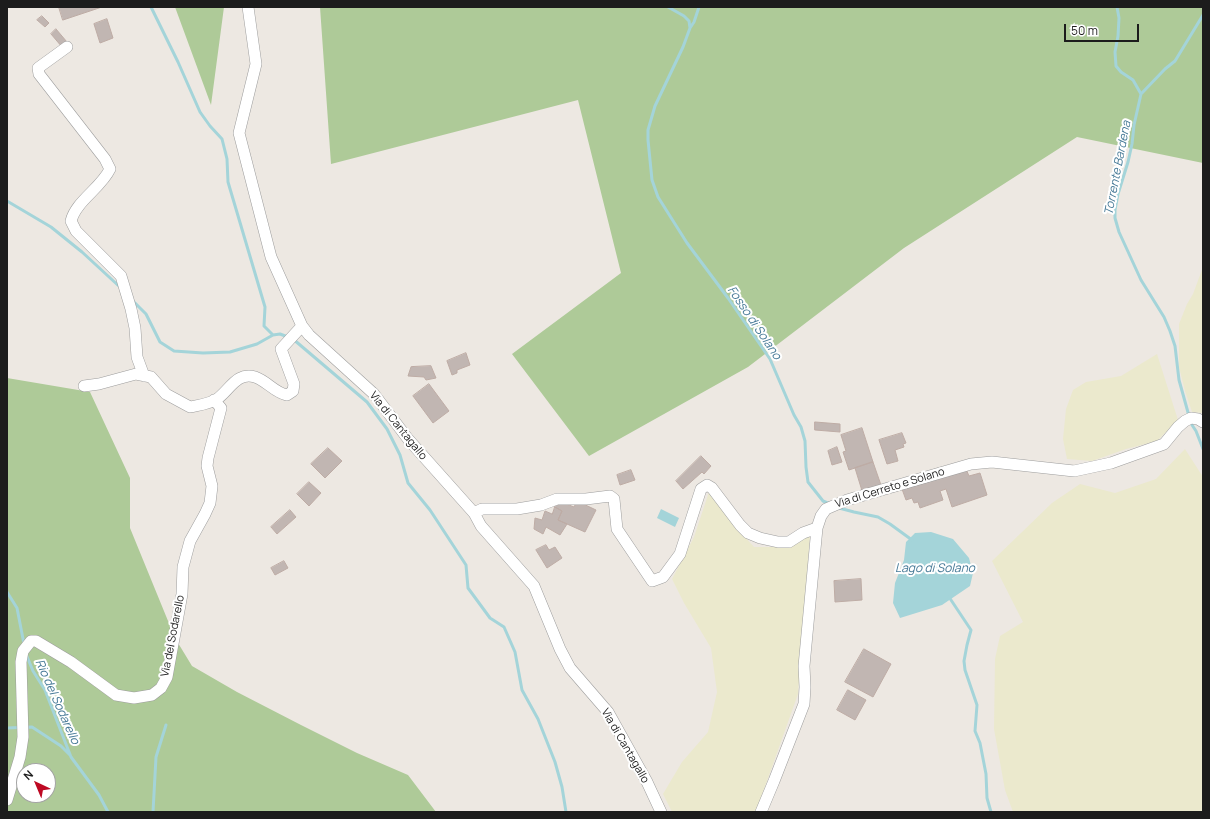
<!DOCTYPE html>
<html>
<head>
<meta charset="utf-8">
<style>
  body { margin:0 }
  #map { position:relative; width:1210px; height:819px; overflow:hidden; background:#ede8e2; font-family:Manrope,sans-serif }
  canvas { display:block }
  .frame { position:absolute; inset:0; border:8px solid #1c1c1c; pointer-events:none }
  .north { position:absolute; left:16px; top:763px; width:40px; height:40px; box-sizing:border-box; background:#fff; border:1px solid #a4a4a4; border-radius:50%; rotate:316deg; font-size:11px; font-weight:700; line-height:16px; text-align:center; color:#1c1c1c }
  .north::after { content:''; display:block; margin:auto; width:14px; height:18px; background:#be0923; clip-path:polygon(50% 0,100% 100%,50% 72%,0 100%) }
  .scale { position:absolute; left:1064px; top:24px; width:75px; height:18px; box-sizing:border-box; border:2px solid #1c1c1c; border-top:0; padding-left:5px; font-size:12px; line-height:14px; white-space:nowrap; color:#1c1c1c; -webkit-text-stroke:3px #fff; paint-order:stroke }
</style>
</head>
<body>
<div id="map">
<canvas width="1210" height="819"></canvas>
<div class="frame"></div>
<div class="north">N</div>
<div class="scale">50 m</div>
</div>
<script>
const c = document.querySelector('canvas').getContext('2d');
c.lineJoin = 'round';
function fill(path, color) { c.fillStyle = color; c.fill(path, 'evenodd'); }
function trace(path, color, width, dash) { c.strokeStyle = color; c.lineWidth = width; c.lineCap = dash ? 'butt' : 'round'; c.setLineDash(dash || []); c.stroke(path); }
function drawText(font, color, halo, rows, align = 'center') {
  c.font = font + ' Manrope,sans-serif'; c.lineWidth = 4; c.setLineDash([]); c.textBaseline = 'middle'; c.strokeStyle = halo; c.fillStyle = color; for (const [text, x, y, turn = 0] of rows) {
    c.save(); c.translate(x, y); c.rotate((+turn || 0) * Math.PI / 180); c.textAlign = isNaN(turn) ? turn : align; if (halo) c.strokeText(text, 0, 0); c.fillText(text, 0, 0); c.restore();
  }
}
fill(new Path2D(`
  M1203 267V413L1192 412 1185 391 1179 367V324L1187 304 1193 294Z
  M1157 354 1178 420 1157 441 1126 449 1092 461 1067 459 1063 439 1066 409 1073 390 1086 382 1121 376Z
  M1185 449 1203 477V812H1013L1005 790 994 729 995 659 1000 636 1023 622 992 561 1052 503 1080 484 1115 493 1156 479Z
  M709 492 727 517 754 547H786L810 536 798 694 756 812H672L663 794 682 762 708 732 717 692 711 648 684 603 672 579 694 537Z`), '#ebe9cd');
fill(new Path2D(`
  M175 7H224L211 105Z
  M320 7H1203V163L1077 137 904 248 748 367 589 456 512 354 621 273 578 100 331 164Z
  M7 378 90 392 130 478V528L175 638 192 666 237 692 301 725 357 753 408 775 436 812H7ZM24 771H48V795H24Z`), '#aeca98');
fill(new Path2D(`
  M661 509 679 518 675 527 657 518Z
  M931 532 953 539 969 558 973 573 970 586 942 605 900 618 893 603 895 583 904 560 906 542 915 533Z`), '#a4d4d9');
trace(new Path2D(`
  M151 7 178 62 200 112 210 126 222 139 227 159 228 182 265 307 264 326 273 335 280 334 288 337
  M668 7 684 16 689 21 690 28 683 47 655 106 648 130V140L652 180 658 197 687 243 728 298 770 359 794 415 801 427 805 441 806 467 808 482 823 501 830 504
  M1117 7 1119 18 1118 36 1115 52 1116 66 1121 72 1133 80 1141 94
  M690 28 694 22 699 7
  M7 201 51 227 82 252 121 288
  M133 301 146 314 160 342 174 351 203 353 230 352 257 344 273 335
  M293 339 367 402 387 429 400 455 408 483 430 510 466 565 468 588 490 618 504 627 515 652 522 690 538 719 555 762 562 787 566 812
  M1189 416 1179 380 1175 346 1170 331 1164 317 1141 280 1119 232 1115 218V210L1118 194 1128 162 1132 144 1134 125 1141 94 1165 69 1175 61 1203 15
  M1190 422 1196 431 1203 449
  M839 508 854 512 878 517 890 524 912 540
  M7 592 17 608 24 644
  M949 597 971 630 967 645 964 661 965 670 977 705 975 731 980 743 986 774 987 798 991 812
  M26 654 33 671 45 690 71 757 99 795 108 812
  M7 728 32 727 61 746 70 755
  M153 812 156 757 166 725`), '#a4d4d9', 3);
const building = new Path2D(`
  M59 7H102L63 20Z
  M42 16 49 23 45 27 37 20Z
  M107 19 113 38 100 43 94 24Z
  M56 29 67 42 62 47 51 34Z
  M466 353 470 365 457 370V373L452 375 447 361Z
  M431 366 436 378 426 380 424 377 408 376 411 367Z
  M429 384 449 411 433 423 413 396Z
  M815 422 840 424V432L815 430Z
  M862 428 873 462 849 470 843 452 846 451 841 435Z
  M902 433 906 443 903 444 904 447 895 450 898 461 887 464 879 440Z
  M837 447 842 462 832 465 828 451Z
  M328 448 342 461 325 478 311 464Z
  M701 456 711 466 704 474 702 472 683 489 676 481Z
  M873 462 882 488 863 494 855 468Z
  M966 469 969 476 980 473 987 495 952 507 946 489 940 491 943 500 920 508 918 502 914 503 912 498 906 500 902 489Z
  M631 470 635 480 620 485 617 475Z
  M309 482 321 493 309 506 297 494Z
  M559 501 574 507 577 501 596 510 585 532 558 520 562 511 555 507Z
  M555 507 562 511 558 520 567 524 560 535 546 527 543 534 534 529 535 518 542 520 545 511 552 514Z
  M290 510 296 517 277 534 271 527Z
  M546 545 549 550 555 547 562 558 547 568 536 550Z
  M284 561 288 568 275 575 271 568Z
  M861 579 862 600 835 602 834 581Z
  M864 649 891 664 873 697 845 682Z
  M848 690 866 700 855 720 837 710Z`);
fill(building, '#c1b6b2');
trace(building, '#beaca5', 1);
const minor = new Path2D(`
  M248 7 256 64 239 133 271 257 302 326 309 335 374 394 408 439 474 513 481 526 534 586 560 649 570 668 608 712 647 782 661 812
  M67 47 38 68 39 74 105 159 110 169C101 188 76 201 71 221L76 231 121 276 131 309 135 328 137 357 144 376
  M84 386 99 384 136 374 151 377 166 394 190 407C199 405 209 404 217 399 229 391 237 371 255 377 267 381 275 393 287 395L293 391 294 384 281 349 302 326
  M474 513 482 509H517L541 505 557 499H586L610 496 614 499 617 529 652 581 663 577 680 554 701 489 707 485 712 488 740 525 748 533 760 538 778 542H789L803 533 817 528
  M7 800 20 757 23 737 21 662 23 651 31 641H36L71 662 116 695 134 698 152 695 161 688 167 677 182 594 183 567 190 541 205 514 210 503 212 486 207 466 208 458 221 408 214 400
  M761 812 774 781 804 704 805 687 804 666 817 528 821 516 826 509 847 500 971 464 992 462 1074 471 1111 463 1164 444 1178 427 1185 421 1191 418 1198 419 1203 422`);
trace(minor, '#9d9d9d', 12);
trace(minor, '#fff', 11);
drawText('11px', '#1c1c1c', '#fff', [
  ["Via di Cantagallo",398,426,51],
  ["Via di Cerreto e Solano",890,488,-17],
  ["Via del Sodarello",173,636,-79],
  ["Via di Cantagallo",625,746,60]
]);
drawText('italic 12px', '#477a97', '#fff', [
  ["Torrente Bardena",1118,168,-79],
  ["Fosso di Solano",754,323,56],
  ["Lago di Solano",935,569],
  ["Rio del Sodarello",57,702,66]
]);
</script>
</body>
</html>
